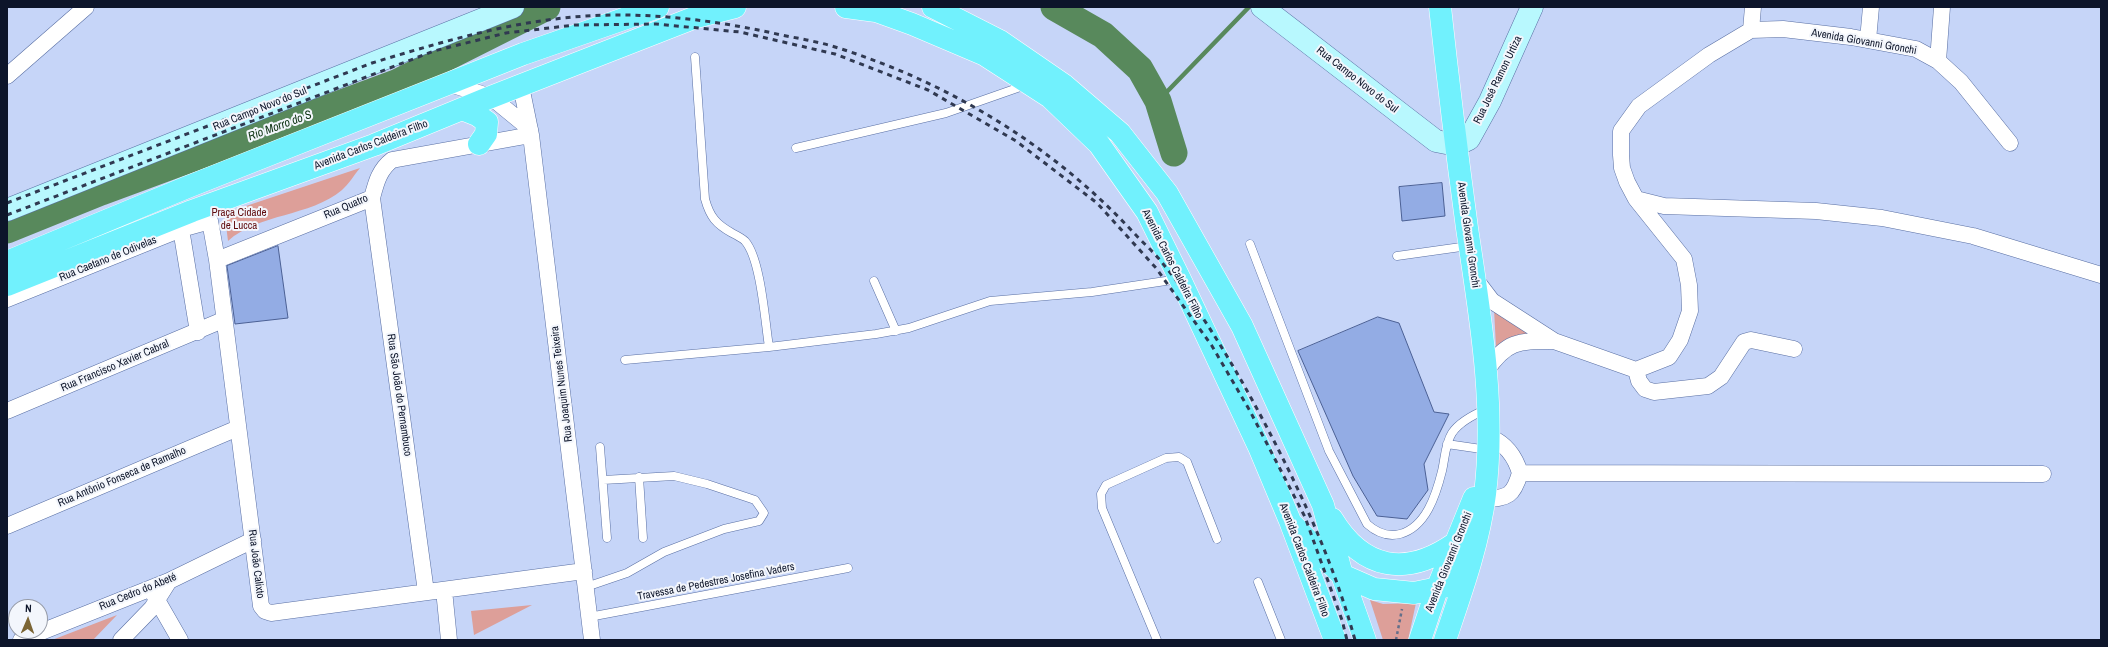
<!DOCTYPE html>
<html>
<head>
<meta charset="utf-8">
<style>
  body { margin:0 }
  #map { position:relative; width:2108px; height:647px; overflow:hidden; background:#c6d5f8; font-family:"Archivo Narrow",sans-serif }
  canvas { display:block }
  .frame { position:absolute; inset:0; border:8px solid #0d152a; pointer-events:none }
  .north { position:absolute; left:8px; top:599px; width:40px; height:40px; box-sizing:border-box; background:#f3f6fc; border:1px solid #979ca8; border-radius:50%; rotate:2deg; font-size:11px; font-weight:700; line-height:16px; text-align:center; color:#0d152a }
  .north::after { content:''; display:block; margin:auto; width:14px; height:18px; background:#7b6535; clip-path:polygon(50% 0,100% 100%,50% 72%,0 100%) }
</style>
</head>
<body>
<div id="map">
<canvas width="2108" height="647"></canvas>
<div class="frame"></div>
<div class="north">N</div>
</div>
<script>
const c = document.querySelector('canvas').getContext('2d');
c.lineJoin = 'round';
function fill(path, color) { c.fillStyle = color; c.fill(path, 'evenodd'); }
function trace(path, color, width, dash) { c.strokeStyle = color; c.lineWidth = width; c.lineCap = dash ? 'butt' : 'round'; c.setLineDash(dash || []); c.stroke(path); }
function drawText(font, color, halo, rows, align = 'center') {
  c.font = font + ' "Archivo Narrow",sans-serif'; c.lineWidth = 4; c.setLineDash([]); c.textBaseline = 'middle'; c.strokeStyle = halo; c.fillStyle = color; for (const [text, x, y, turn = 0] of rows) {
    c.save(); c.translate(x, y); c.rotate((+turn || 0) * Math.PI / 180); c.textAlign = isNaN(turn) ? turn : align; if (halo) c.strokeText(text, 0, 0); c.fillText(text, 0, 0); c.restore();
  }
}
fill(new Path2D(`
  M360 168C354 175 349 184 342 190 310 217 259 213 228 241L225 217 228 212Z
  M1494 309 1543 338 1496 347Z
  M1370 600 1383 604 1416 603 1408 640H1383Z
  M532 605 474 635 471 611Z
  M117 615 93 640H52Z`), '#dd9f99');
trace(new Path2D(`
  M1158 101 1249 7`), '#58895c', 4.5);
trace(new Path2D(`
  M1054 7 1103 35 1140 69 1158 101 1174 153
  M7 230 101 192 396 83 547 7`), '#58895c', 27);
const building = new Path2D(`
  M1442 183 1445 216 1402 221 1399 187Z
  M278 246 288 318 235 324 227 266Z
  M1378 317 1399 323 1434 412 1449 414 1424 464 1428 490 1407 519 1377 516 1353 476 1298 351Z`);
fill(building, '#93ace4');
trace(building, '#4b6094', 1);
const lane = new Path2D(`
  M695 57 705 199C710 217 716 224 732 233 736 235 742 238 745 241 761 259 765 322 769 347
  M796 148 946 113 1026 85
  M1250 244 1329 451 1367 524C1376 532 1388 537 1400 534 1426 527 1436 495 1442 471 1445 458 1445 444 1452 433 1460 421 1475 414 1487 409
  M1397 256 1468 246
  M874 281 896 331
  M625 360 769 347 876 334 909 328 990 301 1092 292 1179 279
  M1447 444 1488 450
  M600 447 607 538
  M639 477 643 538
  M1258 582 1281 640
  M586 587 627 573 664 552 724 529 759 521 764 513 755 500 707 484 674 476 603 480
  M589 617 848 568
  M1157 640 1102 508 1101 494 1106 485 1166 458 1179 457 1187 462 1217 539`);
const street = new Path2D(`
  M1751 30 1753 7
  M1868 40 1871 7
  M1938 61 1942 7
  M7 76 86 7
  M450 84 491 97 530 129
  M521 86 531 135 592 640
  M2010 143 1961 82 1938 61 1916 49 1851 37 1783 29 1751 30 1709 55 1639 106 1621 131V155L1622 168 1627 182 1636 199 1664 206 1816 211 1882 218 1973 236 2101 275
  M372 198 426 592
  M181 229 198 332
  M217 260 372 198C376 183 379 170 392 160L531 135
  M1476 280 1492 301 1554 341 1636 370 1669 357 1680 340 1690 311 1689 285 1684 259 1636 199
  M7 299 181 229 210 221 217 260 261 606 265 611 271 613 584 571
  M1636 370 1639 381 1645 389 1654 392 1708 386 1721 377 1744 342 1751 340 1794 349
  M1486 371C1507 340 1519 341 1554 341
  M7 411 223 320
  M1520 473 2043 474
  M1484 500C1508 497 1513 497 1520 473 1515 456 1506 444 1490 437
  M7 526 238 428
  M444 590 449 640
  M153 593 180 640
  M21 640 169 581 253 540
  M121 640 152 608 169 581`);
const secondary = new Path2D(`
  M1262 7 1436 141 1456 145 1469 139 1490 101 1532 7
  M7 210 513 7`);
const primary = new Path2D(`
  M846 7 876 11 912 24 985 55 1050 97 1099 144 1147 212 1180 279 1259 447 1290 521 1335 640
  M933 7 1000 41 1064 85 1120 133 1167 193 1242 326 1323 505 1342 575 1365 640
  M1440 7C1448 81 1457 154 1467 228 1480 316 1496 405 1485 494 1479 543 1461 593 1445 640
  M462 109 477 115 487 122 486 134 479 144
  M7 262 185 188 523 54 658 7
  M7 285 192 211 374 145 491 97 696 17 735 7
  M1332 519C1363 570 1406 577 1454 544
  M1294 526 1342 575 1374 589 1414 593 1448 586 1455 584 1466 574
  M1420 640 1437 589 1474 498`);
trace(lane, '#596fa3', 9);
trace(street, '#596fa3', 17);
trace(secondary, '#596fa3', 23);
trace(primary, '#fff', 23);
trace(new Path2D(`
  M1396 640 1402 609`), '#636f8a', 2.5, [3, 3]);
trace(lane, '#fff', 8);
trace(street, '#fff', 16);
trace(secondary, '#b8f8fe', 22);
trace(primary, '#71f1fd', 22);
trace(new Path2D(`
  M7 203 372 63C438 43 505 23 574 17 638 11 706 19 768 32 789 37 811 40 832 46 946 81 1051 144 1133 232 1143 243 1155 253 1164 265 1207 318 1243 381 1274 441 1307 505 1336 571 1355 640
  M7 215 434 51 506 33 575 25 656 24 740 32 835 54 928 90 1016 141 1097 203 1156 268 1212 346 1250 411 1305 517 1342 620 1347 640`), '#303951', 3, [5, 5]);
drawText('11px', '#0d152a', '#f3f6fc', [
  ["Avenida Giovanni Gronchi",1864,42,10],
  ["Rua Campo Novo do Sul",1357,80,38],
  ["Rua José Ramon Urtiza",1498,80,-64],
  ["Rua Campo Novo do Sul",260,109,-22],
  ["Avenida Carlos Caldeira Filho",371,145,-21],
  ["Rua Quatro",346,207,-23],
  ["Avenida Giovanni Gronchi",1468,235,82],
  ["Rua Caetano de Odivelas",108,259,-22],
  ["Avenida Carlos Caldeira Filho",1172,264,63],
  ["Rua Francisco Xavier Cabral",115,366,-23],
  ["Rua Joaquim Nunes Teixeira",562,384,-97],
  ["Rua São João do Pernambuco",399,395,82],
  ["Rua Antônio Fonseca de Ramalho",122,477,-23],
  ["Avenida Carlos Caldeira Filho",1304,560,69],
  ["Avenida Giovanni Gronchi",1449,562,-68],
  ["Rua João Calixto",256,564,83],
  ["Travessa de Pedestres Josefina Vaders",716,582,-11],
  ["Rua Cedro do Abeté",138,592,-22]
]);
drawText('11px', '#600c0e', '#f3f6fc', [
  ["Praça Cidade",239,213],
  ["de Lucca",239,226]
]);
drawText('italic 12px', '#0f3414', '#f3f6fc', [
  ["Rio Morro do S",280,126,-20]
]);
</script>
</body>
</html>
